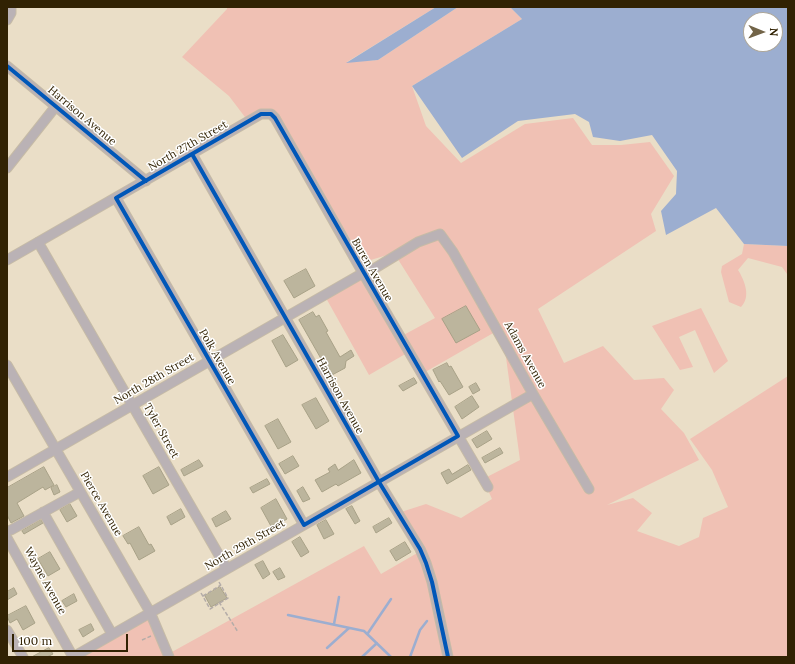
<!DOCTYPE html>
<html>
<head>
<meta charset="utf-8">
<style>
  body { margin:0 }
  #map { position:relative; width:795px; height:664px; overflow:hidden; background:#eadec7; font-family:Lora,serif }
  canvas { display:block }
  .frame { position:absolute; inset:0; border:8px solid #312203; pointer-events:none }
  .north { position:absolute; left:743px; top:12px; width:40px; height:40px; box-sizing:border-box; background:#fff; border:1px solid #ada79a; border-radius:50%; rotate:91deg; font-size:11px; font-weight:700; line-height:16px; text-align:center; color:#312203 }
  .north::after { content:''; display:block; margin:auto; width:14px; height:18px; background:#726448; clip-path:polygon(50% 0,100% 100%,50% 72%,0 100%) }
  .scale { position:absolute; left:12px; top:634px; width:116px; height:18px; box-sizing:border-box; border:2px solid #312203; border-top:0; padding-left:5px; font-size:12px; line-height:14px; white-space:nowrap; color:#312203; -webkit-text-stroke:3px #fff; paint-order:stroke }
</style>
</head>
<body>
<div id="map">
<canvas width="795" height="664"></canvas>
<div class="frame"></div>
<div class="north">N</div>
<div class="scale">100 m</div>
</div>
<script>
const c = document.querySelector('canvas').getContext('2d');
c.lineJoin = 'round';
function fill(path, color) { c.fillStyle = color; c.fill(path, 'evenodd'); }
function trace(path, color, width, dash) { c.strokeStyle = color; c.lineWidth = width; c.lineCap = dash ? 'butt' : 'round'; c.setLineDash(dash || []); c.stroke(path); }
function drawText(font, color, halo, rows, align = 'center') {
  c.font = font + ' Lora,serif'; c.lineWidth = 3; c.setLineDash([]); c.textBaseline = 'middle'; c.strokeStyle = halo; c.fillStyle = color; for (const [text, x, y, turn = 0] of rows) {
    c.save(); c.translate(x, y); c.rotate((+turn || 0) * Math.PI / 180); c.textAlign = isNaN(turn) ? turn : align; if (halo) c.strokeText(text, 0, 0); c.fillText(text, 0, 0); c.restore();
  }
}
fill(new Path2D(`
  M227 7H436L347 62 378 60 458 7H510L522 19 412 86 426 126 461 163 525 124 573 118 592 145H621L650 142 674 176 651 214 656 231 538 309 564 363 603 346 634 380 664 378 674 390 661 409 684 433 699 460 607 505 633 498 652 513 637 531 679 546 699 537 703 518 728 507 712 470 690 439 788 376V657H73L153 612 170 653 364 546 381 574 419 552 398 513 426 504 461 518 492 499 483 479 520 460 502 328 420 375 407 353 369 375 326 298 363 277 398 338 435 318 394 253 364 262 274 113 251 125 229 96 182 57 227 9Z
  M744 244 788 246V273L787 274 782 267 748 258 738 270C745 281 751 297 741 307L729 302 721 272 722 266 742 254Z
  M701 308 728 361 714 373 695 330 679 337 693 367 680 370 652 326Z`), '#f0c1b4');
fill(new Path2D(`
  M436 7H458L378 60 346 63Z
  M510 7H788V246L744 244 716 208 666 235 661 211 676 194 677 171 652 135 620 141 593 137 589 122 575 114 518 121 462 158 412 86 522 19ZM751 20H775V44H751Z`), '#9caed0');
trace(new Path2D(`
  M288 615 364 631 391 657
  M334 624 339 597
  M368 633 391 599
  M327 648 349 628
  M362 657 377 643
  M410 657 420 630 427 621`), '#9caed0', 2.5);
const building = new Path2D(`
  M306 269 315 286 294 298 284 281Z
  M466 306 480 330 456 343 442 319Z
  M313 312 316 317 319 315 328 331 326 332 340 357 351 350 354 356 346 361 345 368 332 375 325 364H324L299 320Z
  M283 335 298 360 286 367 272 341Z
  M447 363 449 367 451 366 463 387 449 395 440 381 439 382 433 370Z
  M414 378 417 383 403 391 399 386Z
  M476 383 480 390 473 394 469 387Z
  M472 396 479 407 462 419 455 407Z
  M316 398 329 421 316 429 302 405Z
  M278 419 291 442 278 449 265 426Z
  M487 431 492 439 477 448 472 440Z
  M500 448 503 453 485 463 482 458Z
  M293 456 299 466 285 474 279 464Z
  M199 460 203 466 184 476 181 470Z
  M354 460 361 473 338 486 336 484 322 492 315 480 330 472 328 469 335 464 338 470Z
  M468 465 471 470 447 484 441 473 449 469 452 474Z
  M44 467 54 485 45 490 43 487 17 503 24 516 11 523 7 515V488Z
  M159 467 169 485 153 494 143 476Z
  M267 479 270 484 253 493 250 488Z
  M57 485 60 492 54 495 51 488Z
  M303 487 310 499 303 502 297 491Z
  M276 499 287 519 272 528 261 508Z
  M70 504 77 516 67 522 60 510Z
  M352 506 360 521 355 524 346 509Z
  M181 509 185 517 171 525 167 517Z
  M226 511 231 519 216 527 212 519Z
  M389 518 392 523 376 533 373 527Z
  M41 520 43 523 24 534 22 531Z
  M326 520 334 534 324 539 317 525Z
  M139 527 149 545 151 544 155 551 139 560 130 543 128 544 123 536Z
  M300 537 309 552 301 557 292 542Z
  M405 542 411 552 396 561 390 551Z
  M50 552 60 569 48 576 38 559Z
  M263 561 270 574 263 579 255 565Z
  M280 568 285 577 278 580 273 572Z
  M220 587 227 598 211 607 205 596Z
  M14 588 17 594 7 600V592Z
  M74 594 77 601 66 607 62 601Z
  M26 606 35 623 23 630 17 619 10 623 7 616Z
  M91 624 94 630 83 637 79 630Z
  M49 648 53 654 47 657H32Z`);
fill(building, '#bcb59d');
trace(building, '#a8a187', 1);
const minor = new Path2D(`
  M7 20 11 13V7
  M7 66 146 181
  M192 154 379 482 420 549 426 563 432 582 448 657
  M7 168 56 106
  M116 198 304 525
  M38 242 227 569
  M7 260 261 114H271L275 118 363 273 488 487
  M7 365 150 612 169 657
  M7 477 363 273 372 270 418 242 440 234 453 252 533 394 589 489
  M43 512 112 634
  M7 531 11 530 80 492
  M7 538 73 657
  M7 630 23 657
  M73 657 533 394`);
trace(minor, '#c6bba6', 11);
trace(new Path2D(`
  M201 593 210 609 228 598 219 582
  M203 596 221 585
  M219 602 238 632
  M142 640 151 636`), '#b4aca8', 1.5, [4, 2]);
trace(minor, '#bab2b5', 9);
trace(new Path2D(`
  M7 66 146 181
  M261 114H271L275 118 458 436 304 525 116 198Z
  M192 154 379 482 420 549 426 563 432 582 448 657`), '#0057b8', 4);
drawText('11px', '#312203', '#fff', [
  ["Harrison Avenue",82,116,40],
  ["North 27th Street",188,146,-30],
  ["Buren Avenue",372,270,60],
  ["Adams Avenue",525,355,61],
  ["Polk Avenue",217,357,60],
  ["North 28th Street",154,379,-30],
  ["Harrison Avenue",340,396,61],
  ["Tyler Street",161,431,61],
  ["Pierce Avenue",101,504,60],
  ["North 29th Street",245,545,-30],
  ["Wayne Avenue",45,581,61]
]);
</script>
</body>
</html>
